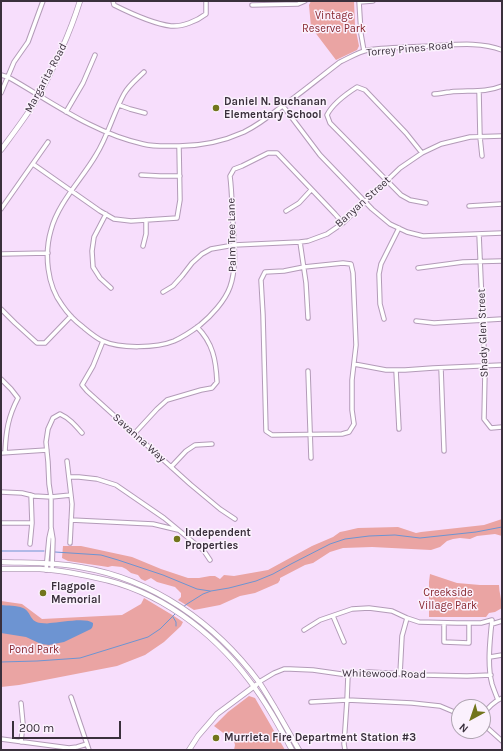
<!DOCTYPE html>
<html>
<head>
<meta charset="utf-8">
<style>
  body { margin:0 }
  #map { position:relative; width:503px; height:751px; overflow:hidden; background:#f7defc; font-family:Karla,sans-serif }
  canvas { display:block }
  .frame { position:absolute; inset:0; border:2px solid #3a303c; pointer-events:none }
  .north { position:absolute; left:451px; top:699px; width:40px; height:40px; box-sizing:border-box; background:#fbf1fd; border:1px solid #aea4b0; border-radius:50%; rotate:220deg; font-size:11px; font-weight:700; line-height:16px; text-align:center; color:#3a303c }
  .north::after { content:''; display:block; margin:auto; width:14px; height:18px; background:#72751c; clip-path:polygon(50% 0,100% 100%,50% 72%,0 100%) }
  .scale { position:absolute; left:12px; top:721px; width:109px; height:18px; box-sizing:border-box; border:2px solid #3a303c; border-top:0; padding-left:5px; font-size:12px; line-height:14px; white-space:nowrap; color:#3a303c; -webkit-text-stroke:3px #fbf1fd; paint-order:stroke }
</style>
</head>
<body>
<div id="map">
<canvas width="503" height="751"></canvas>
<div class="frame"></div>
<div class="north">N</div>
<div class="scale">200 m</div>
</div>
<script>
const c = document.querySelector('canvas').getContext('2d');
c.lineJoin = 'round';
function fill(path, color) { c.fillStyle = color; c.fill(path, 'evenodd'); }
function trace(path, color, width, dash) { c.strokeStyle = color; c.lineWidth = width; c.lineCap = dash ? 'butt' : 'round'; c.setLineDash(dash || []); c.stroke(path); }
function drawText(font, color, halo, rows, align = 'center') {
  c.font = font + ' Karla,sans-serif'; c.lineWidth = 3; c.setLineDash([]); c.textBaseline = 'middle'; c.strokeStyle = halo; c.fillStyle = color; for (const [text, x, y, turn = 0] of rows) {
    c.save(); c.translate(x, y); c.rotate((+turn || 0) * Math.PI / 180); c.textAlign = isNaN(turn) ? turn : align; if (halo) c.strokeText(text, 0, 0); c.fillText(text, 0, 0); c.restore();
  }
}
fill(new Path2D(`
  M311 1H354L355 26 359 46 357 50 336 60 311 27 309 5Z
  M502 519V536L495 534 477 536 470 539 460 538 453 539 447 541 440 547 431 550 372 547 343 548 330 552 313 563 305 565 280 578V580L278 583 255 593 240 596 220 605 194 610 178 600 181 597V593L175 587 157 582 151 578 145 581 141 579 138 575 131 573 126 569 122 567 112 566 108 567 68 561 62 558 63 546H81L132 557 161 569 188 578H199L210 576H215L220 579 224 575 234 576 268 570 312 546 333 537 340 532 345 531 358 528 398 527 416 533 421 532 484 525Z
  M430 574 457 583 480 585H499C499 593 502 600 502 608L495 612 489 613 486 617H429V582Z
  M144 598 174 616 183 622 181 626 164 642 145 655 117 666 19 685 1 687V601L22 604 42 619 122 615 141 604Z
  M249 696 255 698 285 750H234L235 745 234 741 214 726 228 712Z`), '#eaa4a3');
fill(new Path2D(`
  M1 605C8 606 16 605 23 608 32 612 29 622 41 623 44 623 47 624 50 623 60 623 85 617 93 623 93 625 93 627 91 629L64 642 49 645 41 644 26 637 1 633Z`), '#6d94d2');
trace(new Path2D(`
  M1 551H44
  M55 552 101 555 118 560 163 575 197 589 210 591
  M183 607 187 604 203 594 211 591 229 588 256 581 273 574 291 564 330 544 345 539 369 536 395 535 420 538 476 532 502 527
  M173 617 176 622V626
  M1 662 37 661 80 658 148 637 160 629 176 613`), '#6d94d2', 1);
const minor = new Path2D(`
  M113 1 114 5C128 12 155 24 171 26 182 27 197 21 206 14V1
  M359 1 361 34 364 51
  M359 2 373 1
  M252 5 298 4 305 1
  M144 72C137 79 129 85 124 94 113 114 108 136 96 155 82 179 58 203 51 230 44 254 47 285 62 305 68 314 75 321 83 327 89 332 96 338 103 341 120 349 157 348 174 341 183 337 192 331 200 325 211 316 225 301 230 287 237 267 234 245 233 224 232 208 232 192 230 176L234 169 242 166 268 153H277L335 214 343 223
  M1 75 8 77C52 102 93 133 143 144 155 147 168 146 179 146 201 146 224 141 244 132 256 126 267 118 277 110 299 95 319 78 340 62 349 58 358 52 368 50 388 47 409 47 429 46 453 45 479 41 502 50
  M479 91 480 137 482 156
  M1 93 14 62 28 42 43 1
  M434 94C440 94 445 92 450 92 468 90 485 93 502 86
  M119 105 130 109 145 113
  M283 106 320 155 372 209 390 224 407 232 423 236 502 233
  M66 112 83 83 95 55
  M422 153 406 133 365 90 357 87C346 94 333 103 327 115L330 123 401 195 410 200 426 203
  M33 164 100 211 114 219 131 221 177 218 180 200 179 146
  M141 175 160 176H180
  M469 206 502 204
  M1 209 48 142
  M286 211 299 203 311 190
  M106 214 94 237 92 251 93 267 100 278 111 288
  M479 234 485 372 484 419 491 428 502 427
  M300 242 306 283 308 318
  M143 246 146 234V220
  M1 254 48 253
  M343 263 351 264 353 273 356 345 352 380V410L354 424 349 432 342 434 272 435 266 431 263 315 261 280 265 272 284 271 304 267Z
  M418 268 463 262 502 261
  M163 292 173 286 182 276 192 263 202 254 211 249 234 245 300 242 308 241 327 234 343 223 400 168 422 153 441 144 470 137 502 136
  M1 309 15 323 37 343H45L71 316
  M384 319 380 304 379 274 381 264 399 228
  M416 321 434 323 502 319
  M103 341 93 366 82 385 87 391 190 484 220 509 235 519
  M354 364 386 370H405L433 368 502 365
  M441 368 444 451
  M396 370 399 429
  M308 371 311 458
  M1 379 11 389 18 398C8 417 6 431 5 452
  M134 434 157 409 167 400 201 390 212 388 217 382C216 360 213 343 197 327
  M1 453 47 450
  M67 461 72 504 70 543
  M171 467 186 451 195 445 212 444
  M69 477H79L97 479 116 485 164 518 204 551 210 560
  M1 492 22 493 34 496 51 497 71 495
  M71 520 153 524 178 530
  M1 523H32
  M30 544 32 523 31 495
  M46 570 49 538 51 529
  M52 570 53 539 51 527V497L49 484 48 462 46 442 48 429 53 418 60 414C69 418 75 425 82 433
  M333 616 344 642
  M444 623V642L469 643V623
  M492 624 502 621
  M304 630 320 620 352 609 369 608 392 611 407 618
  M490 657 502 655
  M400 674 402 636 407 618 419 622 457 623H481L492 620C490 639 487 666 492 684 494 690 496 695 498 700
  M259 682 274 673 284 669H290L313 670 348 675 369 672 423 675 467 676 491 675
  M71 697 89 750
  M311 702 347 700 412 703 440 706 459 714
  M21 703 23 724 21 742
  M483 715C487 708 495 701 502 698
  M483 724 502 741
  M1 739 69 748 77 747 87 744
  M345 750 344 744 347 700 348 675`);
const major = new Path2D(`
  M1 150C12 135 25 118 35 102 53 70 69 36 80 1
  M1 562C27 563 54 562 80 567 153 579 215 623 259 682 265 691 270 700 275 708 283 722 291 736 299 750
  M1 569C14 569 27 569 40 569 59 570 79 574 97 578 158 590 212 631 249 680 266 702 279 726 292 750
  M189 750 198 736 217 714 256 685`);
trace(minor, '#b39bb8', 5.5);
trace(major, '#b39bb8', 6);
trace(minor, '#fff', 3.5);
trace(major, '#fff', 4.5);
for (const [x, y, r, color] of [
  [216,108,4,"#72751c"],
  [177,539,4,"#72751c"],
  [43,593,4,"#72751c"],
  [216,738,4,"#72751c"]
]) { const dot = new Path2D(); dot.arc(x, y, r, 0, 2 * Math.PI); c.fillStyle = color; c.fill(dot); trace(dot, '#fbf1fd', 1.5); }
drawText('11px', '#87252d', '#fbf1fd', [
  ["Vintage",334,16],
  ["Reserve Park",334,29],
  ["Creekside",448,593],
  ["Village Park",448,606],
  ["Pond Park",34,650]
]);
drawText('11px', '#3a303c', '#fbf1fd', [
  ["Torrey Pines Road",410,49,-5],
  ["Margarita Road",46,78,-62],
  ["Banyan Street",363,202,-42],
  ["Palm Tree Lane",232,235,-91],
  ["Shady Glen Street",483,333,-92],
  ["Savanna Way",139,438,42],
  ["Whitewood Road",384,674,1]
]);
drawText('bold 11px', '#3a303c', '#fbf1fd', [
  ["Daniel N. Buchanan",224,102],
  ["Elementary School",224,115],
  ["Independent",185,533],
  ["Properties",185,546],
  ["Flagpole",51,587],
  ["Memorial",51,600],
  ["Murrieta Fire Department Station #3",224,738]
], 'left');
</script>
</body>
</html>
